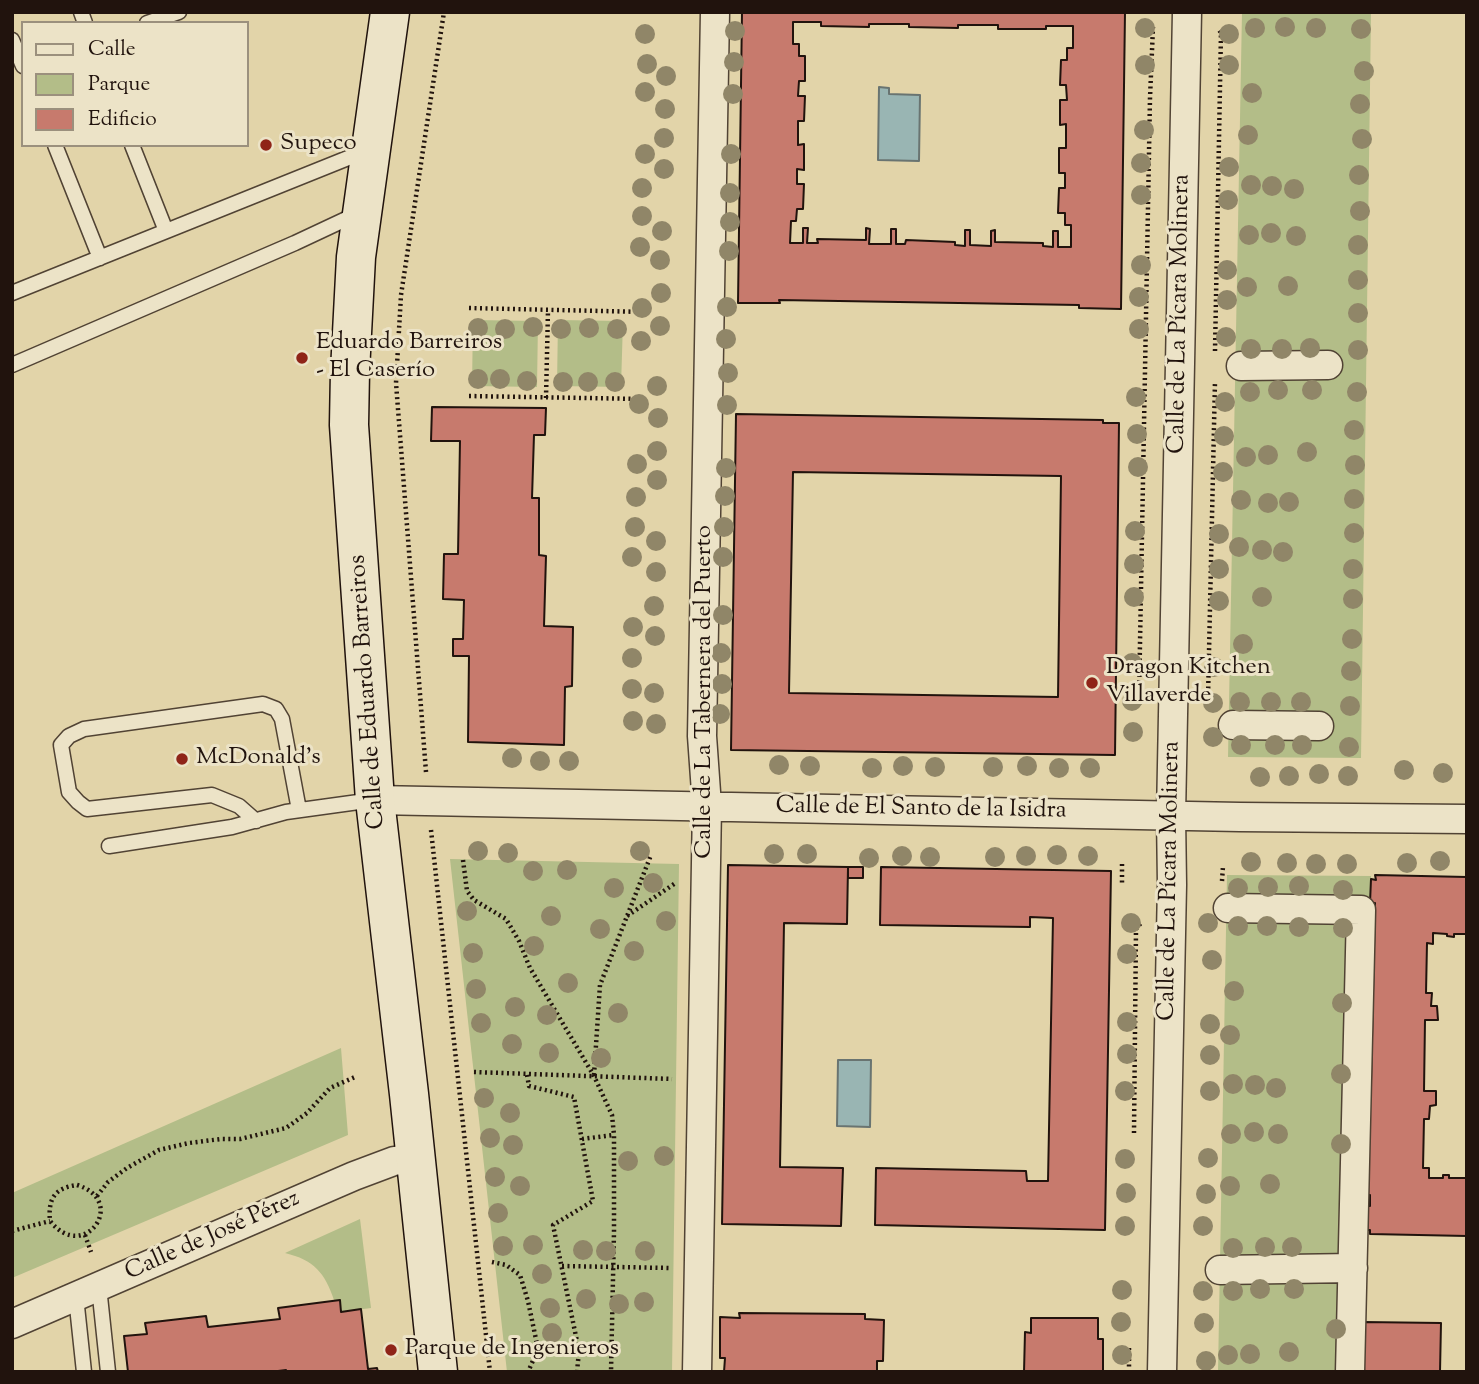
<!DOCTYPE html>
<html>
<head>
<meta charset="utf-8">
<style>
  body { margin:0 }
  #map { position:relative; width:1479px; height:1384px; overflow:hidden; background:#e2d4a9; font-family:"Sorts Mill Goudy",serif }
  canvas { display:block }
  .frame { position:absolute; inset:0; border:14px solid #21130d; pointer-events:none }
  .legend { position:absolute; left:21px; top:21px; width:228px; height:126px; box-sizing:border-box; background:#ece3c7; border:2px solid #9b907d; margin:0; padding:9px 12px; list-style:none; font-size:21px; color:#21130d }
  .legend li { display:flex; align-items:center; gap:14px; height:35px }
  .legend b { width:35px; border:2px solid #9b907d }
</style>
</head>
<body>
<div id="map">
<canvas width="1479" height="1384"></canvas>
<div class="frame"></div>
<ul class="legend">
<li><b style="height:9px;background:#ece3c7"></b>Calle</li>
<li><b style="height:19px;background:#b3bd88"></b>Parque</li>
<li><b style="height:19px;background:#c77a6d"></b>Edificio</li>
</ul>
</div>
<script>
const c = document.querySelector('canvas').getContext('2d');
c.lineJoin = 'round';
function fill(path, color) { c.fillStyle = color; c.fill(path, 'evenodd'); }
function trace(path, color, width, dash) { c.strokeStyle = color; c.lineWidth = width; c.lineCap = dash ? 'butt' : 'round'; c.setLineDash(dash || []); c.stroke(path); }
function drawText(font, color, halo, rows, align = 'center') {
  c.font = font + ' "Sorts Mill Goudy",serif'; c.lineWidth = 6; c.setLineDash([]); c.textBaseline = 'middle'; c.strokeStyle = halo; c.fillStyle = color; for (const [text, x, y, turn = 0] of rows) {
    c.save(); c.translate(x, y); c.rotate((+turn || 0) * Math.PI / 180); c.textAlign = isNaN(turn) ? turn : align; if (halo) c.strokeText(text, 0, 0); c.fillText(text, 0, 0); c.restore();
  }
}
fill(new Path2D(`
  M1242 12H1371L1361 758 1228 757Z
  M473 320 538 321 537 387 472 386Z
  M558 320 623 321 621 387 557 386Z
  M450 859 679 864 672 1372H507Z
  M1227 875 1371 876 1362 1372H1218Z
  M341 1048 348 1135 12 1278V1193Z
  M360 1219 371 1308 341 1312 340 1301 334 1300C325 1273 314 1260 285 1253Z`), '#b3bd88');
const water = new Path2D(`
  M879 87 889 88V94L920 95 919 161 878 160Z
  M838 1060H871L870 1127 837 1126Z`);
fill(water, '#99b5b3');
trace(water, '#697471', 2);
const building = new Path2D(`
  M742 12H1125L1121 309 1079 308V305L779 300 780 303H738ZM793 22H821V26L869 27V24H909V27L958 28V25H998V29H1046V26H1073V48H1067V60H1061L1060 85H1066L1067 100H1060V125L1066 124V148H1059V173H1065V188H1059L1058 213H1065V225H1071V247H1058V231H1053V247L1043 246V243L995 242V230L991 231V246L970 245V230H965V246L955 245V242L906 240 905 244H896V229H891V244H869L870 229 866 228V240L817 239 818 243H807L808 228H803V243H790L791 221H796L797 209H803L804 184H797V169L804 170V144L798 145V121H804L805 96H798L799 81H805V56H799V44H793Z
  M432 407 546 408 545 435H534L532 498H539V555L546 556 544 626 573 627 572 686 565 687 564 745 468 742 469 656H453V639H463L464 600 443 599 444 554H458L460 441H431Z
  M736 414 1103 420V423H1119L1115 755 731 750ZM793 472 1061 476 1058 697 789 693Z
  M728 865 848 867 847 924 784 923 780 1167 843 1168 841 1226 722 1224Z
  M848 867H863V878H848Z
  M881 867 1111 871 1105 1230 875 1225 876 1168 1026 1171 1027 1181H1048L1053 918 1030 917V927L880 925Z
  M1375 875 1467 877V934H1454V937L1447 936V934L1433 933V944L1427 943 1426 993H1432L1431 1006H1437L1438 1020H1425L1424 1091H1436V1105L1430 1106 1429 1119H1424L1423 1168H1429V1178H1443V1175H1449V1178H1467V1236L1370 1234V1230H1364L1365 1206H1370V1195H1365L1367 1081 1371 1082 1375 903H1370L1371 879 1376 880Z
  M340 1300 341 1312 361 1309 368 1369 377 1368 378 1372H286V1370L270 1372H128L124 1336 147 1334 145 1323 206 1316 208 1327 280 1319 278 1308Z
  M739 1313 865 1314V1319L884 1320 883 1361H877V1372H724L725 1358H720V1317L740 1318Z
  M1031 1318H1098V1339H1103V1372H1024L1025 1332 1031 1333Z
  M1363 1322 1441 1323 1440 1372H1362Z`);
fill(building, '#c77a6d');
trace(building, '#21130d', 2);
const lane = new Path2D(`
  M81 12 85 23
  M147 23 179 12
  M12 40 23 66
  M55 145 100 258
  M132 145 166 231
  M12 293 368 150
  M12 365 295 243 359 213
  M256 821 239 806 212 795 87 809 78 802 69 792 61 745 69 736 84 729 263 704 276 709 282 719 299 810
  M109 846 232 827 286 812 373 800
  M99 1287 108 1372
  M76 1297 84 1372`);
const street = new Path2D(`
  M1241 366 1328 365
  M1233 725 1319 726
  M375 800 1240 817 1467 819
  M1228 908 1361 910 1350 1372
  M1220 1270 1353 1268
  M12 1324 354 1176 394 1161 415 1158
  M697 1372 707 806 702 736 715 12
  M1162 1372 1172 885 1171 815 1187 12`);
const secondary = new Path2D(`
  M390 12 356 257 350 371 349 425 375 800 409 1094 438 1372`);
trace(lane, '#514334', 17);
trace(street, '#514334', 31);
trace(secondary, '#21130d', 41);
trace(new Path2D(`
  M469 308 645 312
  M1215 351 1221 33 1218 28
  M469 396 644 399
  M546 398 548 310
  M1143 703 1139 698 1150 98 1153 27 1155 25
  M1203 703 1208 698 1215 381
  M426 772 396 383 401 295 444 12
  M431 830 490 1372
  M463 860 467 891 474 900 506 919 519 941 530 968 594 1076 612 1115 614 1135V1232L611 1372
  M1122 864V884
  M1222 881 1223 866
  M627 916 677 882
  M474 1072 672 1079
  M527 1075 529 1086 574 1097 593 1201 553 1225 579 1351 577 1372
  M594 1075 600 985 651 855
  M1134 1133 1136 929 1141 923
  M582 1139 614 1135
  M77 1185C129 1201 84 1264 50 1221 48 1199 54 1188 77 1185Z
  M97 1196 108 1182 127 1168 159 1150 189 1143 221 1139H240L286 1128 307 1113 330 1088 355 1077
  M12 1231 50 1221
  M85 1235 91 1252
  M492 1262 506 1265 520 1275 528 1301 538 1349 528 1372
  M562 1266 670 1268
  M538 1349 611 1352
  M1129 1372V1348`), '#21130d', 4.5, [2, 3.5]);
trace(lane, '#ece3c7', 14);
trace(street, '#ece3c7', 28);
trace(secondary, '#ece3c7', 38);
c.fillStyle = '#908668';
for (const [x, y] of [
  [1285,27],
  [1145,28],
  [1255,28],
  [1316,28],
  [1361,29],
  [735,31],
  [645,34],
  [1229,34],
  [734,62],
  [647,64],
  [1145,65],
  [1229,65],
  [1364,71],
  [666,76],
  [645,92],
  [1252,93],
  [733,94],
  [1360,104],
  [665,109],
  [1144,130],
  [1248,135],
  [664,138],
  [1362,139],
  [645,154],
  [731,154],
  [1141,163],
  [1229,167],
  [664,169],
  [1359,175],
  [1251,185],
  [1272,186],
  [642,188],
  [1294,189],
  [730,193],
  [1141,195],
  [1228,200],
  [1360,211],
  [642,216],
  [730,222],
  [662,231],
  [1271,233],
  [1249,235],
  [1296,236],
  [1358,245],
  [640,247],
  [729,251],
  [660,260],
  [1141,265],
  [1227,270],
  [1358,280],
  [1288,286],
  [1247,287],
  [661,293],
  [1139,297],
  [1227,300],
  [727,307],
  [642,308],
  [1358,313],
  [660,326],
  [533,327],
  [478,328],
  [589,328],
  [505,329],
  [561,329],
  [617,329],
  [1139,329],
  [1226,337],
  [726,339],
  [641,341],
  [1310,348],
  [1251,349],
  [1282,349],
  [1358,350],
  [728,373],
  [478,379],
  [500,379],
  [527,381],
  [563,382],
  [588,382],
  [615,382],
  [657,386],
  [1278,390],
  [1312,390],
  [1250,392],
  [1357,392],
  [1136,397],
  [1225,402],
  [639,404],
  [727,405],
  [658,418],
  [1354,430],
  [1137,434],
  [1224,436],
  [657,451],
  [1307,452],
  [1268,455],
  [1246,457],
  [637,464],
  [1355,465],
  [1138,467],
  [726,468],
  [1223,472],
  [657,480],
  [725,496],
  [636,497],
  [1354,499],
  [1241,500],
  [1289,502],
  [1268,503],
  [635,527],
  [724,527],
  [1135,531],
  [1354,533],
  [1219,534],
  [656,541],
  [1239,547],
  [1262,550],
  [1283,552],
  [632,557],
  [723,557],
  [1134,564],
  [1219,569],
  [1353,569],
  [656,572],
  [1134,597],
  [1262,597],
  [1353,599],
  [1219,601],
  [654,606],
  [723,615],
  [633,627],
  [655,636],
  [1352,639],
  [1243,644],
  [721,653],
  [632,658],
  [1132,663],
  [1214,667],
  [1351,671],
  [722,684],
  [632,689],
  [654,693],
  [1132,701],
  [1240,702],
  [1271,702],
  [1301,702],
  [1213,703],
  [1350,706],
  [720,714],
  [633,721],
  [656,724],
  [1133,732],
  [1213,737],
  [1241,745],
  [1275,745],
  [1302,745],
  [1349,747],
  [512,758],
  [540,761],
  [569,761],
  [779,765],
  [810,766],
  [903,766],
  [1027,766],
  [935,767],
  [993,767],
  [872,768],
  [1059,768],
  [1090,768],
  [1404,770],
  [1443,773],
  [1319,774],
  [1289,776],
  [1348,776],
  [1260,777],
  [478,851],
  [640,851],
  [508,853],
  [774,854],
  [807,854],
  [1057,855],
  [902,856],
  [1026,856],
  [1088,856],
  [930,857],
  [995,857],
  [869,858],
  [1440,861],
  [1251,862],
  [1287,863],
  [1407,863],
  [1316,864],
  [1347,864],
  [567,870],
  [533,871],
  [653,883],
  [1299,886],
  [1268,887],
  [614,888],
  [1238,888],
  [1343,890],
  [467,911],
  [551,916],
  [666,921],
  [1131,923],
  [1208,923],
  [1238,926],
  [1267,926],
  [1299,927],
  [1343,928],
  [600,929],
  [534,946],
  [634,951],
  [473,953],
  [1127,954],
  [1212,960],
  [568,983],
  [476,989],
  [1234,991],
  [1342,1003],
  [515,1007],
  [618,1013],
  [547,1015],
  [1127,1022],
  [481,1023],
  [1210,1024],
  [1230,1035],
  [512,1044],
  [549,1053],
  [1127,1054],
  [1210,1055],
  [601,1058],
  [1341,1074],
  [1233,1084],
  [1255,1085],
  [1276,1088],
  [1125,1091],
  [1210,1091],
  [484,1098],
  [510,1113],
  [1254,1132],
  [1231,1134],
  [1278,1134],
  [490,1138],
  [1341,1144],
  [513,1145],
  [664,1156],
  [1208,1158],
  [1125,1159],
  [628,1161],
  [495,1177],
  [1270,1184],
  [520,1186],
  [1230,1186],
  [1126,1193],
  [1206,1194],
  [498,1213],
  [1125,1226],
  [1203,1226],
  [533,1245],
  [503,1246],
  [1265,1247],
  [1292,1247],
  [1233,1248],
  [583,1250],
  [606,1251],
  [645,1251],
  [542,1274],
  [1260,1289],
  [1294,1289],
  [1122,1290],
  [1203,1291],
  [1233,1291],
  [586,1299],
  [644,1302],
  [619,1304],
  [550,1308],
  [1121,1322],
  [1204,1323],
  [1336,1329],
  [552,1333],
  [1289,1352],
  [1250,1354],
  [1122,1355],
  [1228,1355],
  [1206,1361]
]) { c.beginPath(); c.arc(x, y, 10, 0, 2 * Math.PI); c.fill(); }
for (const [x, y, r, color] of [
  [266,145,7,"#8f2418"],
  [302,358,7,"#8f2418"],
  [1092,683,7,"#8f2418"],
  [182,759,7,"#8f2418"],
  [391,1350,7,"#8f2418"]
]) { const dot = new Path2D(); dot.arc(x, y, r, 0, 2 * Math.PI); c.fillStyle = color; c.fill(dot); trace(dot, '#ece3c7', 2.5); }
drawText('24px', '#21130d', '#ece3c7', [
  ["Supeco",280,145],
  ["Eduardo Barreiros",316,344],
  ["- El Caserío",316,372],
  ["Dragon Kitchen",1106,669],
  ["Villaverde",1106,697],
  ["McDonald's",196,759],
  ["Parque de Ingenieros",405,1350]
], 'left');
drawText('24px', '#21130d', '#ece3c7', [
  ["Calle de La Pícara Molinera",1181,314,-89],
  ["Calle de Eduardo Barreiros",369,692,-94],
  ["Calle de La Tabernera del Puerto",706,692,-90],
  ["Calle de El Santo de la Isidra",921,810,1],
  ["Calle de La Pícara Molinera",1171,881,-89],
  ["Calle de José Pérez",213,1237,-24]
]);
</script>
</body>
</html>
